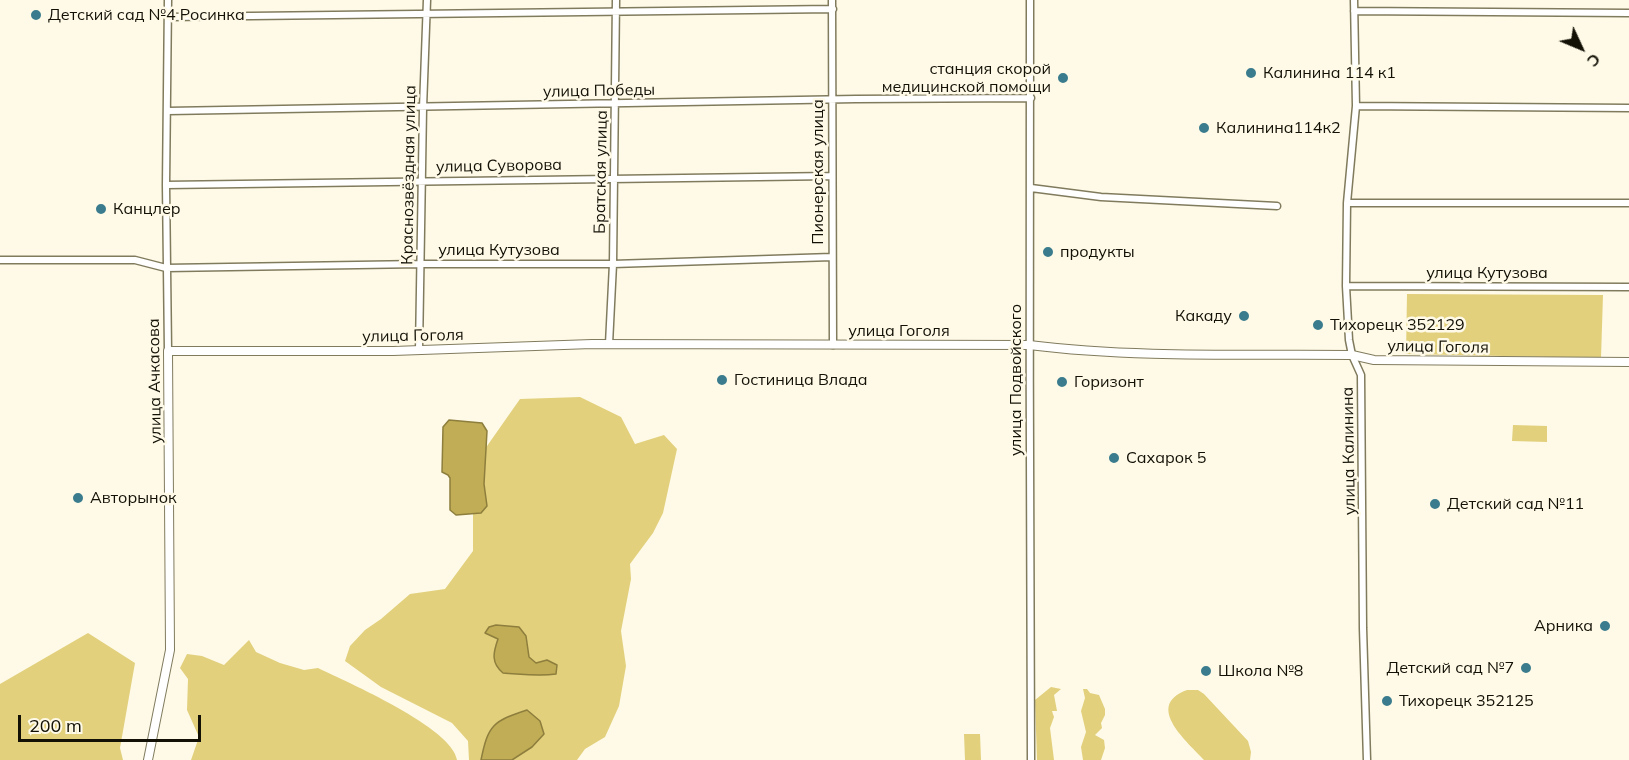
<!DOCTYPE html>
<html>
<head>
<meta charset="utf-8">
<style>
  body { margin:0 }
  #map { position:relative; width:1629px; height:760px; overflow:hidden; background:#fefae7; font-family:Mulish,sans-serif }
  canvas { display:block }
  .north { position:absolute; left:1551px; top:18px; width:60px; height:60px; -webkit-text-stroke:4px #fefae7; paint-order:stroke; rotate:134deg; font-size:16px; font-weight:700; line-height:24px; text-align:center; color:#131006 }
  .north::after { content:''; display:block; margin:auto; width:21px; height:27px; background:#131006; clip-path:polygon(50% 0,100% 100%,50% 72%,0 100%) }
  .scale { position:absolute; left:18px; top:715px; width:183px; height:27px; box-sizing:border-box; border:3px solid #131006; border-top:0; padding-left:8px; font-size:18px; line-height:21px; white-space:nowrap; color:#131006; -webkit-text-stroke:4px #fefae7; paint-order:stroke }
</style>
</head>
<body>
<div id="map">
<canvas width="1629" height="760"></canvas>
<div class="north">С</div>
<div class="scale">200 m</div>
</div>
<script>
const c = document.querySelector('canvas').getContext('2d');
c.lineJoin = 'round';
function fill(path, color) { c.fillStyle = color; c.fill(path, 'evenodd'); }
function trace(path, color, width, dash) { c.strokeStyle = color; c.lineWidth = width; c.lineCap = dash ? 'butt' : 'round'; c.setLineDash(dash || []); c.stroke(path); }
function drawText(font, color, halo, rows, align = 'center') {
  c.font = font + ' Mulish,sans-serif'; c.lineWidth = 5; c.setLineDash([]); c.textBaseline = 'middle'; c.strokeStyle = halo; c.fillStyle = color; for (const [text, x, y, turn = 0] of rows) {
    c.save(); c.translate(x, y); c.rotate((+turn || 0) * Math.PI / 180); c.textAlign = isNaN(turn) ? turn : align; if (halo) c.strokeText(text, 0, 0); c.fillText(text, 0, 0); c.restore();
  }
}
fill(new Path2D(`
  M1407 294 1603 295 1601 358 1406 354Z
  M580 397 621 417 635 444 664 435 677 449 663 513 653 533 630 564 631 579 621 631 626 666 619 706 605 737 585 749 577 760H469L468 741 452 723 381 687 345 661 350 646 365 630 381 619 410 594 445 589 473 551V466L520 399Z
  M1513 425 1547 426V442L1512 441Z
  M88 633 135 663 120 748 123 760H0V684Z
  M249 640 256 652 280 663 304 670 318 668C347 682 453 728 457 760H191L199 737 187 710 188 679 180 668 187 654 202 656 224 665Z
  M1051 687 1061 689 1054 695 1057 711H1052L1054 717 1050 728 1054 760H1037L1035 700Z
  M1083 689H1087L1090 693 1099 695 1105 709V715L1101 723 1102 728 1095 735 1104 740 1105 748 1101 760H1083L1081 747 1086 732 1081 711 1085 698Z
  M1187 690H1198L1204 694 1248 741 1251 752 1250 760H1204C1189 743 1143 706 1187 690Z
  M964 734H980L981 760H965Z`), '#e2d07d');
const water = new Path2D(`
  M449 420 482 423 487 431 484 484 487 506 481 513 456 515 450 510V478L448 475 442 472 443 427Z
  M496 625 519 627 526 636 529 657 536 663 547 660 557 665 556 674C538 677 521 674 503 673 491 663 493 653 498 639L485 633 489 627Z
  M527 710 540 721 544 734 532 747 512 760H481C488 725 493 721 527 710Z`);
fill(water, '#c1ad55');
trace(water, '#8d7e3d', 1.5);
const minor = new Path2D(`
  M168 0 166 185 168 351
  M832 0 833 345
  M1030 0C1030 253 1029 507 1031 760
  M1354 0 1356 106 1347 203 1346 286 1349 340 1352 355 1361 375 1363 628 1367 760
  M1354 11 1629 13
  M168 17 833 9
  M1356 106 1629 108
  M168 111 856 99 1031 98
  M166 185 832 176
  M1031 188 1101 197 1277 206
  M1347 203H1629
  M0 260H135L166 268 421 264H613L832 257
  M1346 286 1629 287
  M609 344 613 264 616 0
  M419 350 423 108 427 0`);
const major = new Path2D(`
  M148 760 170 650 168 351H393L592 344 1029 345C1133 358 1246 354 1352 355L1374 360 1629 362`);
trace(minor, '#817b5e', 9);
trace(major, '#817b5e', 10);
trace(minor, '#fff', 6);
trace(major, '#fff', 8);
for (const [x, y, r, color] of [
  [36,15,6,"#3a7c8d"],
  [1251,73,6,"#3a7c8d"],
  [1063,78,6,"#3a7c8d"],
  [1204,128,6,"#3a7c8d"],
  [101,209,6,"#3a7c8d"],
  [1048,252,6,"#3a7c8d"],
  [1244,316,6,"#3a7c8d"],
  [1318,325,6,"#3a7c8d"],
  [722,380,6,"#3a7c8d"],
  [1062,382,6,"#3a7c8d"],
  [1114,458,6,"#3a7c8d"],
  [78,498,6,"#3a7c8d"],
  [1435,504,6,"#3a7c8d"],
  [1605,626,6,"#3a7c8d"],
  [1526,668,6,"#3a7c8d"],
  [1206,671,6,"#3a7c8d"],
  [1387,701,6,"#3a7c8d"]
]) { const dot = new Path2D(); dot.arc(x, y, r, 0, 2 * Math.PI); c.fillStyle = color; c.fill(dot); trace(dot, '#fefae7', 2); }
drawText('16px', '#131006', '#fefae7', [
  ["Детский сад №4 Росинка",48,15],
  ["станция скорой",1051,69,"right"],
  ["медицинской помощи",1051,87,"right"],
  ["Калинина 114 к1",1263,73],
  ["Калинина114к2",1216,128],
  ["Канцлер",113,209],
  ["продукты",1060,252],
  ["Какаду",1232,316,"right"],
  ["Тихорецк 352129",1330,325],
  ["Гостиница Влада",734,380],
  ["Горизонт",1074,382],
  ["Сахарок 5",1126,458],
  ["Авторынок",90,498],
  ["Детский сад №11",1447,504],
  ["Арника",1593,626,"right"],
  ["Детский сад №7",1514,668,"right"],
  ["Школа №8",1218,671],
  ["Тихорецк 352125",1399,701]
], 'left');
drawText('16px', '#131006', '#fefae7', [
  ["улица Победы",599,91,-1],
  ["улица Суворова",499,166,-1],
  ["Братская улица",601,172,-89],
  ["Пионерская улица",818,172,-90],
  ["Краснозвёздная улица",409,175,-89],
  ["улица Кутузова",499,250],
  ["улица Кутузова",1487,273],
  ["улица Гоголя",899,331],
  ["улица Гоголя",413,336,-1],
  ["улица Гоголя",1438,347,1],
  ["улица Подвойского",1016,380,-90],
  ["улица Ачкасова",155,381,-91],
  ["улица Калинина",1349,451,-91]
]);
</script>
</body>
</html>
